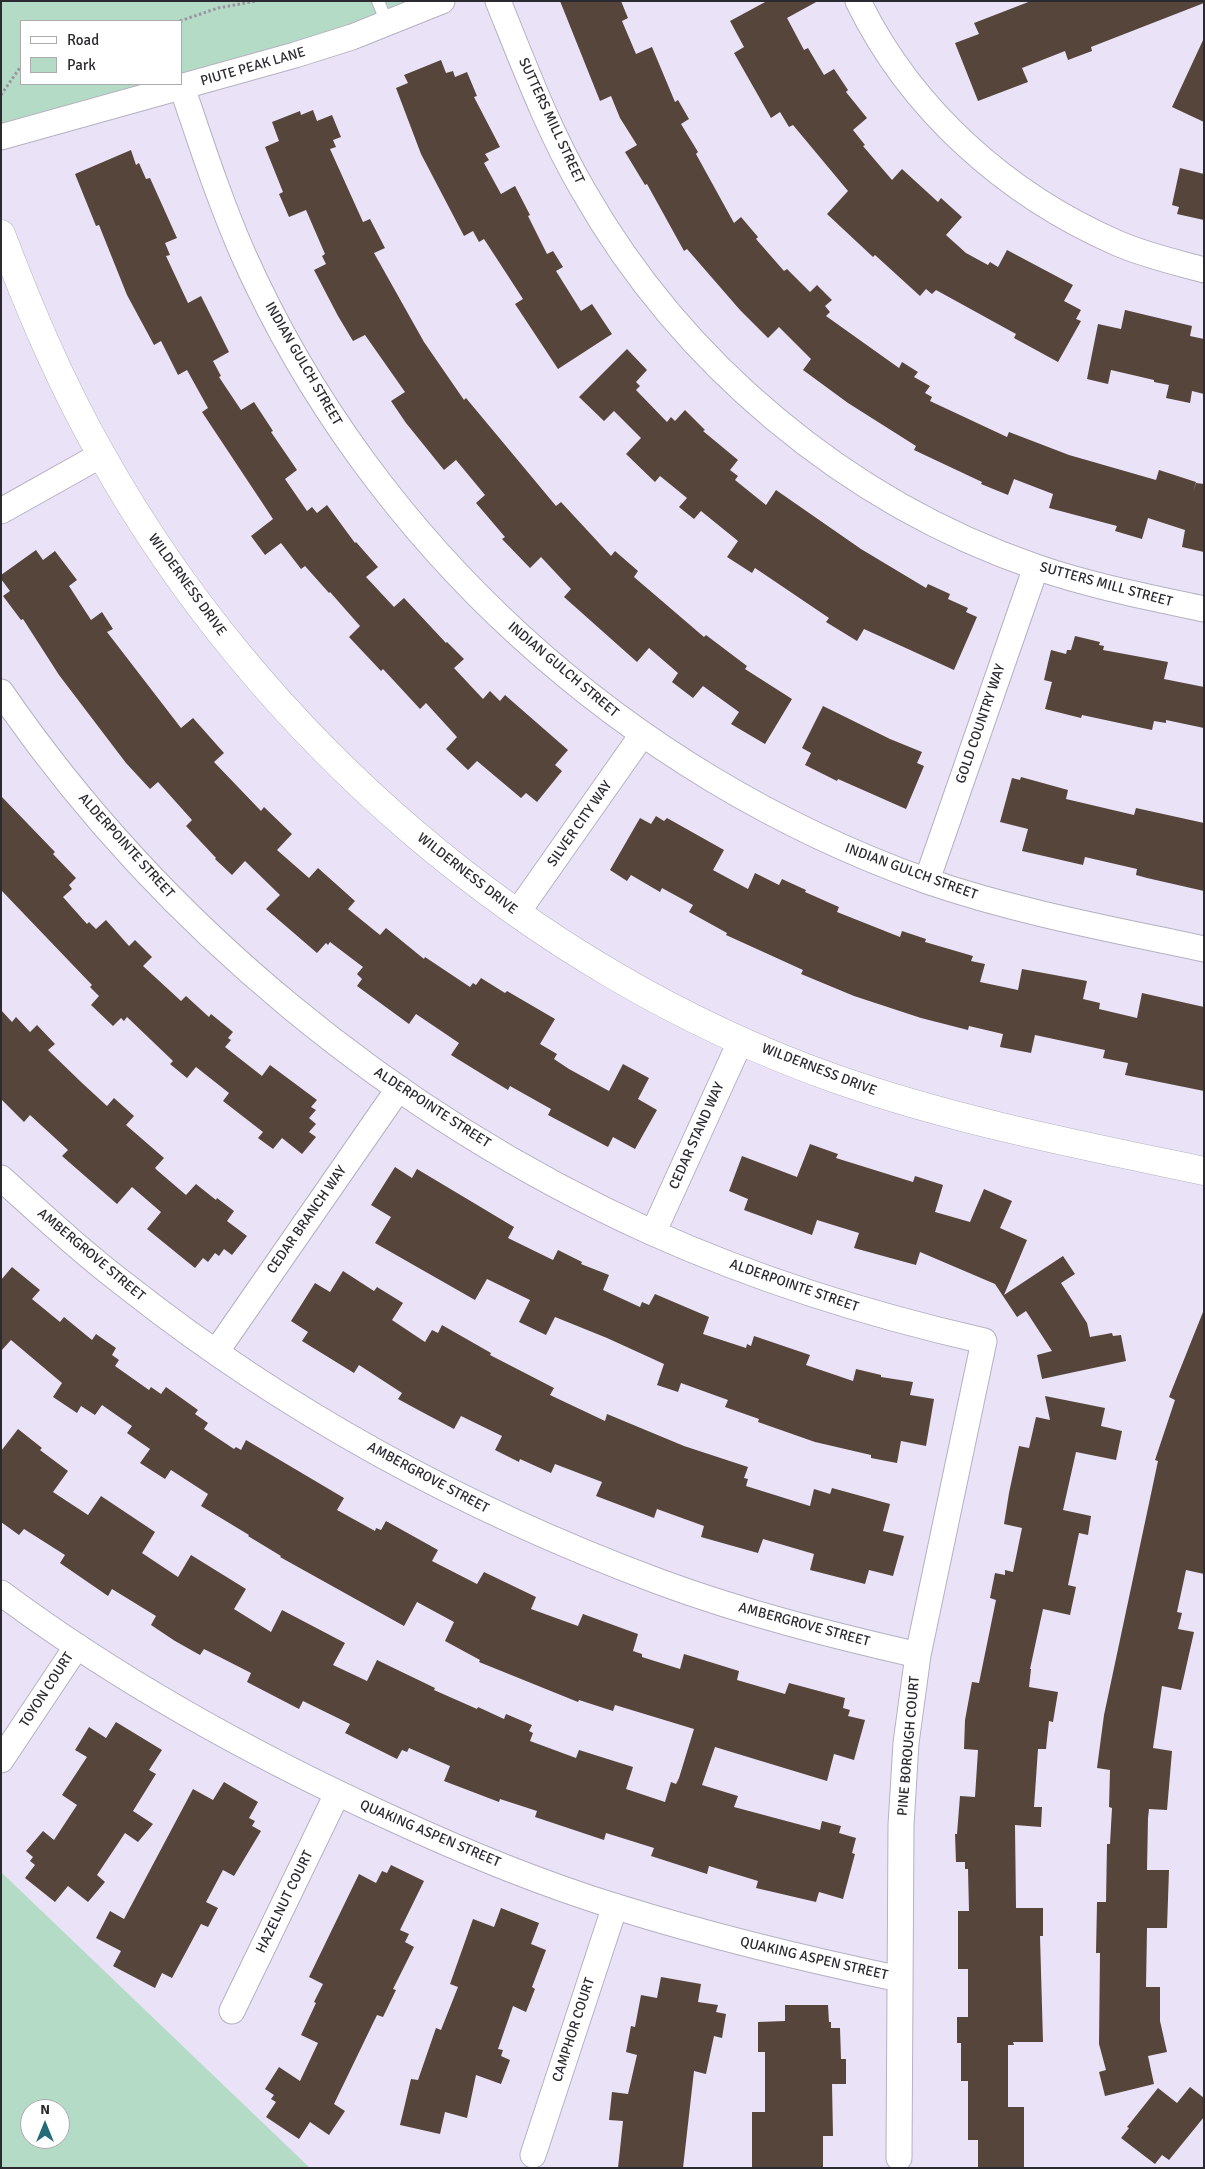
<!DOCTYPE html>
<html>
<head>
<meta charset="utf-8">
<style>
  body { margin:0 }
  #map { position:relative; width:1205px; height:2169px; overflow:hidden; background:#eae3f8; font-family:Signika,sans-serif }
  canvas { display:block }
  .frame { position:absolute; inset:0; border:2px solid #2c2a31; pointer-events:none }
  .legend { position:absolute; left:20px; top:20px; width:162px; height:65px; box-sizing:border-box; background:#fff; border:1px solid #abaaad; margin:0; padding:6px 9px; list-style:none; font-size:15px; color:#2c2a31 }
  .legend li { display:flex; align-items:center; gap:10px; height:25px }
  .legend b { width:25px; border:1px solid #abaaad }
  .north { position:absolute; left:20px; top:2099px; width:50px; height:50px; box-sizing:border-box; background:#fff; border:1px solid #abaaad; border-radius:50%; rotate:0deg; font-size:14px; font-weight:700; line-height:20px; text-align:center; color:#2c2a31 }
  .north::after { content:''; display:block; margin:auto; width:18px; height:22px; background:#246b79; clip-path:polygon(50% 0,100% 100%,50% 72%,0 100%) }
</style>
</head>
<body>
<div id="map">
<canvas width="1205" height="2169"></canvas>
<div class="frame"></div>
<ul class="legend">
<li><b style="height:6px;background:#fff"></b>Road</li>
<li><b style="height:14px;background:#b4dbc5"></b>Park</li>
</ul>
<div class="north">N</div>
</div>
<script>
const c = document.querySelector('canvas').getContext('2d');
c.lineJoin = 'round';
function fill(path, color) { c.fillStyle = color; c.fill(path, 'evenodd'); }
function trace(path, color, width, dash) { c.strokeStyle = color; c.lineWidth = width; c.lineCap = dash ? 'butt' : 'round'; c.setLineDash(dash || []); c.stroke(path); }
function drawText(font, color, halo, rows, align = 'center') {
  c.font = font + ' Signika,sans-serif'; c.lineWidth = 5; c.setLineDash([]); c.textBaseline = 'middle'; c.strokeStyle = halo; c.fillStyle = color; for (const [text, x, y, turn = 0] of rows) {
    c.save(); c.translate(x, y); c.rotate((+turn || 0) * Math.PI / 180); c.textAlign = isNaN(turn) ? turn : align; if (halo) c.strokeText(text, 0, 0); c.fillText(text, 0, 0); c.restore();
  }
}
fill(new Path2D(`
  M1 1H442L352 37 295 55 1 137ZM21 21H181V84H21Z
  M1 1872 310 2168H1ZM30 2109H60V2139H30Z`), '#b4dbc5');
fill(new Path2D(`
  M560 1H621L628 18 622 21 636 54 652 47 675 102 678 100 689 119 681 124 698 152 696 154 734 223 741 217 758 237 756 239 784 271 787 269 810 292 817 285 832 300 825 306 830 312 826 316 899 368 902 362 918 372 914 377 930 386 925 393 932 397 930 401 1007 437 1009 432 1069 455 1156 480 1159 470 1196 482 1193 492 1196 483 1204 484V552L1182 547 1185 530 1148 518 1142 539 1115 531 1117 526 1049 508 1053 494 1014 479 1008 495 981 484 982 482 914 450 916 446 848 403 803 370 811 359 779 327 768 338 740 310 687 249 684 251 647 184 645 185 625 152 637 145 620 118 611 96 600 101Z
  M767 1H818L787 18 804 50 808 48 824 75 834 69 848 90 846 92 867 118 853 130 865 145 863 146 892 180 902 169 938 202 941 198 962 217 946 235 966 253 988 265 990 262 998 267 1007 250 1073 285 1064 301 1081 310 1076 319 1081 321 1058 362 1014 338 1016 334 936 290 932 294 926 289 920 296 875 255 873 257 827 214 848 191 793 125 789 127 780 112 771 118 734 53 744 47 730 21Z
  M1031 1H1204V3L1091 47 1092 51 1068 60 1065 51 1022 68 1028 82 978 101 955 43 979 34 974 23Z
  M1204 38V122L1172 107Z
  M441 60 446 73 453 71 455 77 467 72 477 96 474 97 500 147 485 154 489 160 484 163 501 194 515 186 530 215 528 216 547 254 553 251 563 267 556 271 581 311 592 304 612 334 558 369 515 304 523 299 484 239 479 242 473 231 464 236 421 154 396 88 408 83 404 75Z
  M313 110 317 121 332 115 341 137 333 140 336 147 330 149 363 222 370 219 385 248 374 253 424 342 464 400 466 398 556 506 561 502 611 556 615 551 638 571 634 577 704 637 706 635 747 666 745 669 792 699 765 744 731 724 739 712 703 686 693 698 672 682 678 673 649 648 637 662 564 597 571 589 541 557 530 568 502 539 505 537 476 503 485 495 456 460 444 470 406 423 391 401 405 392 365 335 353 341 338 316 314 270 326 264 322 256 325 254 306 210 289 217 279 194 283 192 265 147 279 141 272 122 300 111 301 115Z
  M131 150 136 165 139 163 146 179 150 178 177 238 165 243 170 255 166 256 188 303 201 296 229 352 213 361 221 376 219 377 241 410 254 402 273 431 271 432 297 470 285 479 307 511 312 507 317 513 327 505 355 543 356 542 378 567 366 577 394 607 404 598 446 643 447 642 464 659 454 668 483 699 490 691 500 701 505 695 568 750 555 765 562 771 537 802 526 793 521 798 477 761 468 770 446 749 457 737 426 703 420 709 383 669 381 671 349 637 360 626 330 592 329 593 305 566 301 569 281 543 265 555 251 536 273 519 202 412 208 408 187 370 178 375 161 341 154 345 127 295 99 225 96 226 75 174Z
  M1180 168 1204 174V220L1177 214 1179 207 1172 205Z
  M1125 310 1192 326 1190 336 1204 339V394L1192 391 1190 403 1166 398 1169 385 1154 382V380L1111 370 1108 384 1087 379 1098 324 1121 329Z
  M627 349 647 370 636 382 640 386 636 390 667 422 671 417 675 421 685 410 705 430 703 431 738 460 730 470 738 476 735 480 766 505 776 490 861 549 926 588 928 584 950 594 948 599 968 608 966 612 977 617 954 670 864 629 857 641 826 622 829 618 755 568 752 573 727 557 738 541 701 511 694 519 679 507 687 498 660 476 655 482 626 454 641 438 614 411 604 421 579 397Z
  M36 550 43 560 55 551 77 580 69 586 91 620 102 612 113 629 107 632 181 728 193 718 224 753 214 762 261 811 264 807 292 834 277 850 309 878 318 868 355 901 348 909 380 935 386 928 424 959 425 957 470 987 473 983 476 985 481 978 505 993 507 991 555 1019 540 1044 557 1054 554 1059 569 1069 609 1091 623 1064 649 1078 638 1099 657 1110 635 1149 613 1137 608 1147 548 1115 551 1109 510 1086 508 1090 451 1055 459 1043 416 1014 409 1024 357 986 362 979 357 974 363 967 330 942 328 945 326 943 317 953 266 909 280 895 245 861 232 875 215 859 216 858 186 826 192 820 158 782 150 789 126 763 59 675 23 619 21 620 3 596 10 591 1 579V575Z
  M1075 636 1100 642 1099 645 1104 646 1103 650 1168 662 1164 679 1204 687V728L1166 720V723L1154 721 1152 730 1082 715 1081 718 1045 709 1052 682 1044 680 1051 650 1066 654 1067 650H1071Z
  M823 706 890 739 922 752 917 763 924 766 906 809 838 779 837 781 805 765 811 753 802 748Z
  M1021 777 1068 790 1066 799 1134 815 1136 808 1204 823V891L1147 878 1136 875 1137 869 1085 857 1083 865 1022 851 1028 829 1000 822 1012 778 1020 780Z
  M1 796 55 852 53 854 76 878 69 885 72 889 63 897 87 924 89 922 96 929 106 920 129 946 135 940 152 957 143 966 181 1001 186 996 209 1017 211 1014 233 1032 228 1038 231 1040 225 1047 262 1076 270 1065 317 1100 311 1107 316 1110 309 1118 316 1124 309 1132 316 1137 302 1154 282 1138 273 1149 258 1138 263 1132 223 1101 229 1093 196 1067 187 1078 170 1064 173 1061 127 1017 124 1021 121 1018 113 1026 91 1005 99 996 90 987 92 985 1 890Z
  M656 816 664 821 667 818 724 850 713 870 748 889 755 873 779 885 782 879 806 890 805 892 839 907 837 912 900 937 902 931 926 939 925 942 973 956 971 961 985 964 980 982 1018 990 1022 969 1087 981 1083 999 1100 1003 1099 1009 1137 1018 1142 993 1204 1007V1091L1125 1075 1128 1063 1103 1058 1105 1050 1035 1035 1031 1053 1000 1047 1003 1034 969 1026 968 1030 921 1018 854 996 801 974 803 970 726 935 727 933 689 912 693 905 662 888 660 892 631 875 627 881 610 870 640 818 651 824Z
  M1 1010 12 1022 16 1017 30 1032 37 1025 55 1044 48 1050 81 1082 107 1106 114 1098 134 1116 126 1125 164 1158 155 1168 158 1171 186 1195 196 1184 216 1200 217 1198 234 1211 227 1221 247 1236 232 1255 224 1249 219 1256 215 1253 208 1262 203 1258 195 1268 147 1229 161 1212 132 1187 117 1204 62 1156 68 1150 30 1115 24 1122 1 1099Z
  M810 1144 838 1154 836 1158 913 1182 915 1176 943 1185 935 1212 970 1222 984 1189 1012 1201 1000 1228 1027 1240 1004 1295 1063 1256 1075 1274 1061 1283 1087 1323 1090 1337 1112 1333 1113 1336 1121 1335 1126 1361 1042 1379 1037 1355 1052 1351 1026 1311 1017 1317 995 1284 920 1252 916 1265 854 1248 859 1233 817 1220 812 1235 744 1210 748 1199 729 1191 742 1156 797 1177Z
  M395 1167 412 1178 417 1169 514 1227 508 1238 553 1260 558 1250 582 1262 581 1264 609 1275 603 1290 640 1307 642 1302 649 1305 655 1294 709 1317 703 1334 746 1348 747 1344 751 1346 754 1336 810 1355 806 1365 853 1381 856 1369 881 1375V1377L913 1382 910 1395 934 1399 926 1446 901 1441 897 1463 871 1458V1455L815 1442 758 1422 759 1419 725 1407 728 1400 681 1383 678 1392 657 1385 664 1364 607 1338 555 1317 546 1335 519 1322 530 1300 487 1279 475 1300 375 1243 391 1217 371 1205Z
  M12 1267 40 1290 32 1299 60 1322 64 1317 92 1340 96 1334 116 1348 112 1355 119 1360 115 1366 149 1390 151 1387 161 1394 166 1387 198 1410 195 1414 208 1423 204 1429 234 1449 236 1447 241 1450 246 1440 344 1498 337 1510 375 1531 376 1528 381 1530 386 1521 438 1550 432 1561 477 1584 484 1572 536 1597 531 1609 578 1626 583 1614 638 1634 633 1651 642 1654V1657L680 1669 684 1654 739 1671 737 1680 785 1694 789 1683 845 1698 843 1708 850 1710 848 1716 865 1720 854 1760 834 1754 827 1781 715 1747 702 1785 738 1796 734 1807 820 1830 822 1821 841 1826 839 1833 856 1838 852 1853 855 1854 843 1899 819 1892 816 1902 756 1888 758 1881 709 1866 707 1874 651 1856 654 1848 606 1833 604 1840 535 1817 537 1811 500 1799 499 1802 444 1781 450 1766 409 1748 407 1752 402 1750 397 1759 345 1733 350 1724 303 1701 299 1709 247 1682 251 1673 204 1649 200 1655 175 1641 151 1625 156 1616 112 1589 108 1596 60 1563 65 1555 24 1529 19 1535 1 1522V1451L18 1429 42 1448 40 1450 68 1471 53 1492 88 1515 101 1496 155 1532 142 1553 178 1577 191 1555 246 1589 234 1609 271 1632 282 1610 345 1643 333 1665 367 1681 377 1660 435 1688 434 1690 477 1709 478 1707 504 1719 506 1714 532 1725 529 1731 533 1733 530 1741 576 1758 579 1750 633 1767 626 1789 665 1802 671 1782 676 1784 679 1778 694 1729 615 1705 613 1711 579 1700 578 1702 479 1662 480 1660 445 1641 454 1622 417 1602 404 1626 280 1557 281 1556 248 1536 249 1535 201 1506 208 1494 171 1470 165 1479 140 1463 150 1449 127 1433 132 1426 102 1405 95 1415 81 1406 77 1413 53 1397 62 1383 11 1340 1 1351V1280Z
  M343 1271 374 1291 377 1287 403 1303 392 1320 425 1342 432 1330 438 1333 442 1325 491 1353 490 1355 554 1388 550 1395 605 1421 607 1414 684 1446 748 1467 744 1478 748 1479 746 1486 810 1506 814 1489 830 1494 832 1488 890 1504 883 1531 904 1536 893 1576 869 1570 865 1584 810 1570 814 1554 763 1539 758 1553 701 1537 704 1526 657 1509 654 1518 596 1496 602 1482 555 1464 551 1473 520 1459 519 1462 495 1450 502 1436 461 1416 454 1429 422 1412 398 1399 402 1393 359 1365 354 1373 302 1341 308 1332 291 1321 315 1283 330 1292Z
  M1203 1312 1204 1574 1186 1570 1177 1612 1182 1613 1178 1629 1194 1632 1181 1690 1162 1686 1153 1748 1172 1751 1167 1810 1149 1809 1148 1818 1147 1870H1169L1167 1928H1147L1146 1987H1160V2021L1167 2052 1148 2056 1154 2084 1105 2096 1099 2072 1106 2070 1099 2044 1100 1953H1096L1097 1902H1106L1107 1844H1110L1112 1808 1109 1807 1110 1770 1097 1768 1104 1715 1158 1461 1155 1460 1175 1400 1169 1397Z
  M1045 1396 1105 1408 1101 1426 1122 1431 1116 1460 1076 1452 1063 1510 1091 1516 1088 1535 1079 1533 1068 1585 1076 1587 1070 1615 1043 1609 1030 1669H1031L1029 1687 1058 1692 1053 1722 1049 1721 1046 1749H1038L1034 1807H1042L1041 1827 1015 1825 1016 1908H1043V1936H1040L1043 2042H1013L1014 2045H1008V2107H1024V2168H978V2140H968V2081H961V2043H957V2017H968V1969H958V1911H969L968 1869H965V1862H956L955 1834H957L960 1796 975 1797 978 1750 964 1749 965 1720 972 1682 979 1683 996 1600 990 1598 995 1573 1005 1575V1570L1013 1572 1022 1528 1004 1524 1009 1493 1019 1446 1029 1448 1036 1417 1050 1420Z
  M116 1722 162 1750 149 1770 156 1774 133 1811 153 1824 138 1842 125 1833 97 1875 105 1882 88 1902 68 1886 55 1902 25 1878 35 1865 30 1861 33 1857 26 1851 43 1831 54 1840 77 1805 62 1795 87 1757 75 1750 89 1727 106 1738Z
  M224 1782 258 1802 249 1818 255 1821 252 1826 261 1831 234 1876 223 1870 206 1902 218 1908 208 1927 201 1924 172 1978 162 1973 155 1988 113 1966 121 1951 96 1938 110 1911 124 1919 193 1789 213 1800Z
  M391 1865 424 1881 400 1930 409 1934 405 1942 414 1947 393 1989 396 1990 383 2017 377 2015 334 2104 345 2111 329 2135 310 2122 299 2139 266 2117 276 2102 271 2099 274 2095 265 2089 279 2067 300 2081 318 2043 301 2035 316 2003 314 2002 323 1984 309 1977 359 1874 376 1883 382 1871 387 1873Z
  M501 1908 539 1923 531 1944 546 1950 532 1987 535 1989 526 2012 513 2006 498 2049 503 2050 501 2056 510 2060 501 2084 476 2075 467 2118 445 2112 440 2134 400 2125 411 2079 418 2080 436 2028 441 2030 458 1987 450 1984 473 1919 494 1927Z
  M661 1977 701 1984 698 2002 718 2005 716 2012 726 2014 722 2038 714 2036 706 2074 694 2071 683 2168H618L623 2121 609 2120 612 2092 628 2094 637 2055 626 2052 631 2026 635 2027 641 1995 657 1998Z
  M785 2005H828L829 2022H831V2028H840L841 2059H846V2084H832L833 2136H823V2168H752V2112H765V2052H758V2022L785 2021Z
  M1190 2087 1204 2098V2117L1169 2160 1162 2155 1155 2164 1121 2138 1129 2128 1127 2127 1158 2088 1177 2103Z`), '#56453b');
const service = new Path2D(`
  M378 1 387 23`);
const minor = new Path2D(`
  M498 1C524 65 548 130 583 190 682 364 847 502 1036 567 1091 586 1148 597 1204 609
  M858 1C911 110 1007 195 1117 243 1144 255 1175 262 1204 270
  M182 87C201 143 219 199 243 254 373 546 627 774 927 881 1017 912 1111 929 1204 949
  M1 137 295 55 352 37 442 1
  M1 511 101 455
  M1 692C161 925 393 1115 651 1232 758 1280 870 1315 984 1341L918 1655 906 1743 901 1825 899 2158
  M927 880 1036 567
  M517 913 642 735
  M1 1178C43 1216 84 1254 129 1288 289 1414 469 1511 660 1582 744 1613 831 1635 918 1655
  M653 1233 741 1040
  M216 1352 399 1088
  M1 1593C122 1683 255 1756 391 1818 464 1852 540 1883 617 1907 710 1936 804 1959 900 1979
  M1 1760 77 1646
  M232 2011 337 1794
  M533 2155 615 1906`);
const tertiary = new Path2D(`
  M1 234C30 310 61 384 101 454 259 737 530 971 836 1079 956 1121 1080 1145 1204 1171`);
trace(service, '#b6b0c3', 14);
trace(minor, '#b6b0c3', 27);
trace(tertiary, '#b6b0c3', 29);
trace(new Path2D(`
  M180 21 218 8 256 1
  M1 95 21 66`), '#9994a3', 3, [2.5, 2.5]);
trace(service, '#fff', 12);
trace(minor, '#fff', 25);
trace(tertiary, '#fff', 28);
drawText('14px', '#2c2a31', '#fff', [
  ["PIUTE PEAK LANE",253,67,-16],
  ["SUTTERS MILL STREET",551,121,65],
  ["INDIAN GULCH STREET",303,364,60],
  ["WILDERNESS DRIVE",187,585,54],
  ["SUTTERS MILL STREET",1106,585,15],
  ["INDIAN GULCH STREET",563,670,40],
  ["GOLD COUNTRY WAY",981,724,-71],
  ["SILVER CITY WAY",580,824,-55],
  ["ALDERPOINTE STREET",126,846,48],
  ["INDIAN GULCH STREET",911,872,20],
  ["WILDERNESS DRIVE",467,874,38],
  ["WILDERNESS DRIVE",819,1070,21],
  ["ALDERPOINTE STREET",432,1108,33],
  ["CEDAR STAND WAY",697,1136,-66],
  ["CEDAR BRANCH WAY",307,1220,-55],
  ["AMBERGROVE STREET",91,1255,40],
  ["ALDERPOINTE STREET",794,1286,19],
  ["AMBERGROVE STREET",428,1478,28],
  ["AMBERGROVE STREET",804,1625,15],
  ["TOYON COURT",47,1690,-57],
  ["PINE BOROUGH COURT",909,1746,-85],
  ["QUAKING ASPEN STREET",430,1834,23],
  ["HAZELNUT COURT",285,1902,-64],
  ["QUAKING ASPEN STREET",814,1959,13],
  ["CAMPHOR COURT",574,2030,-72]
]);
</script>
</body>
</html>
